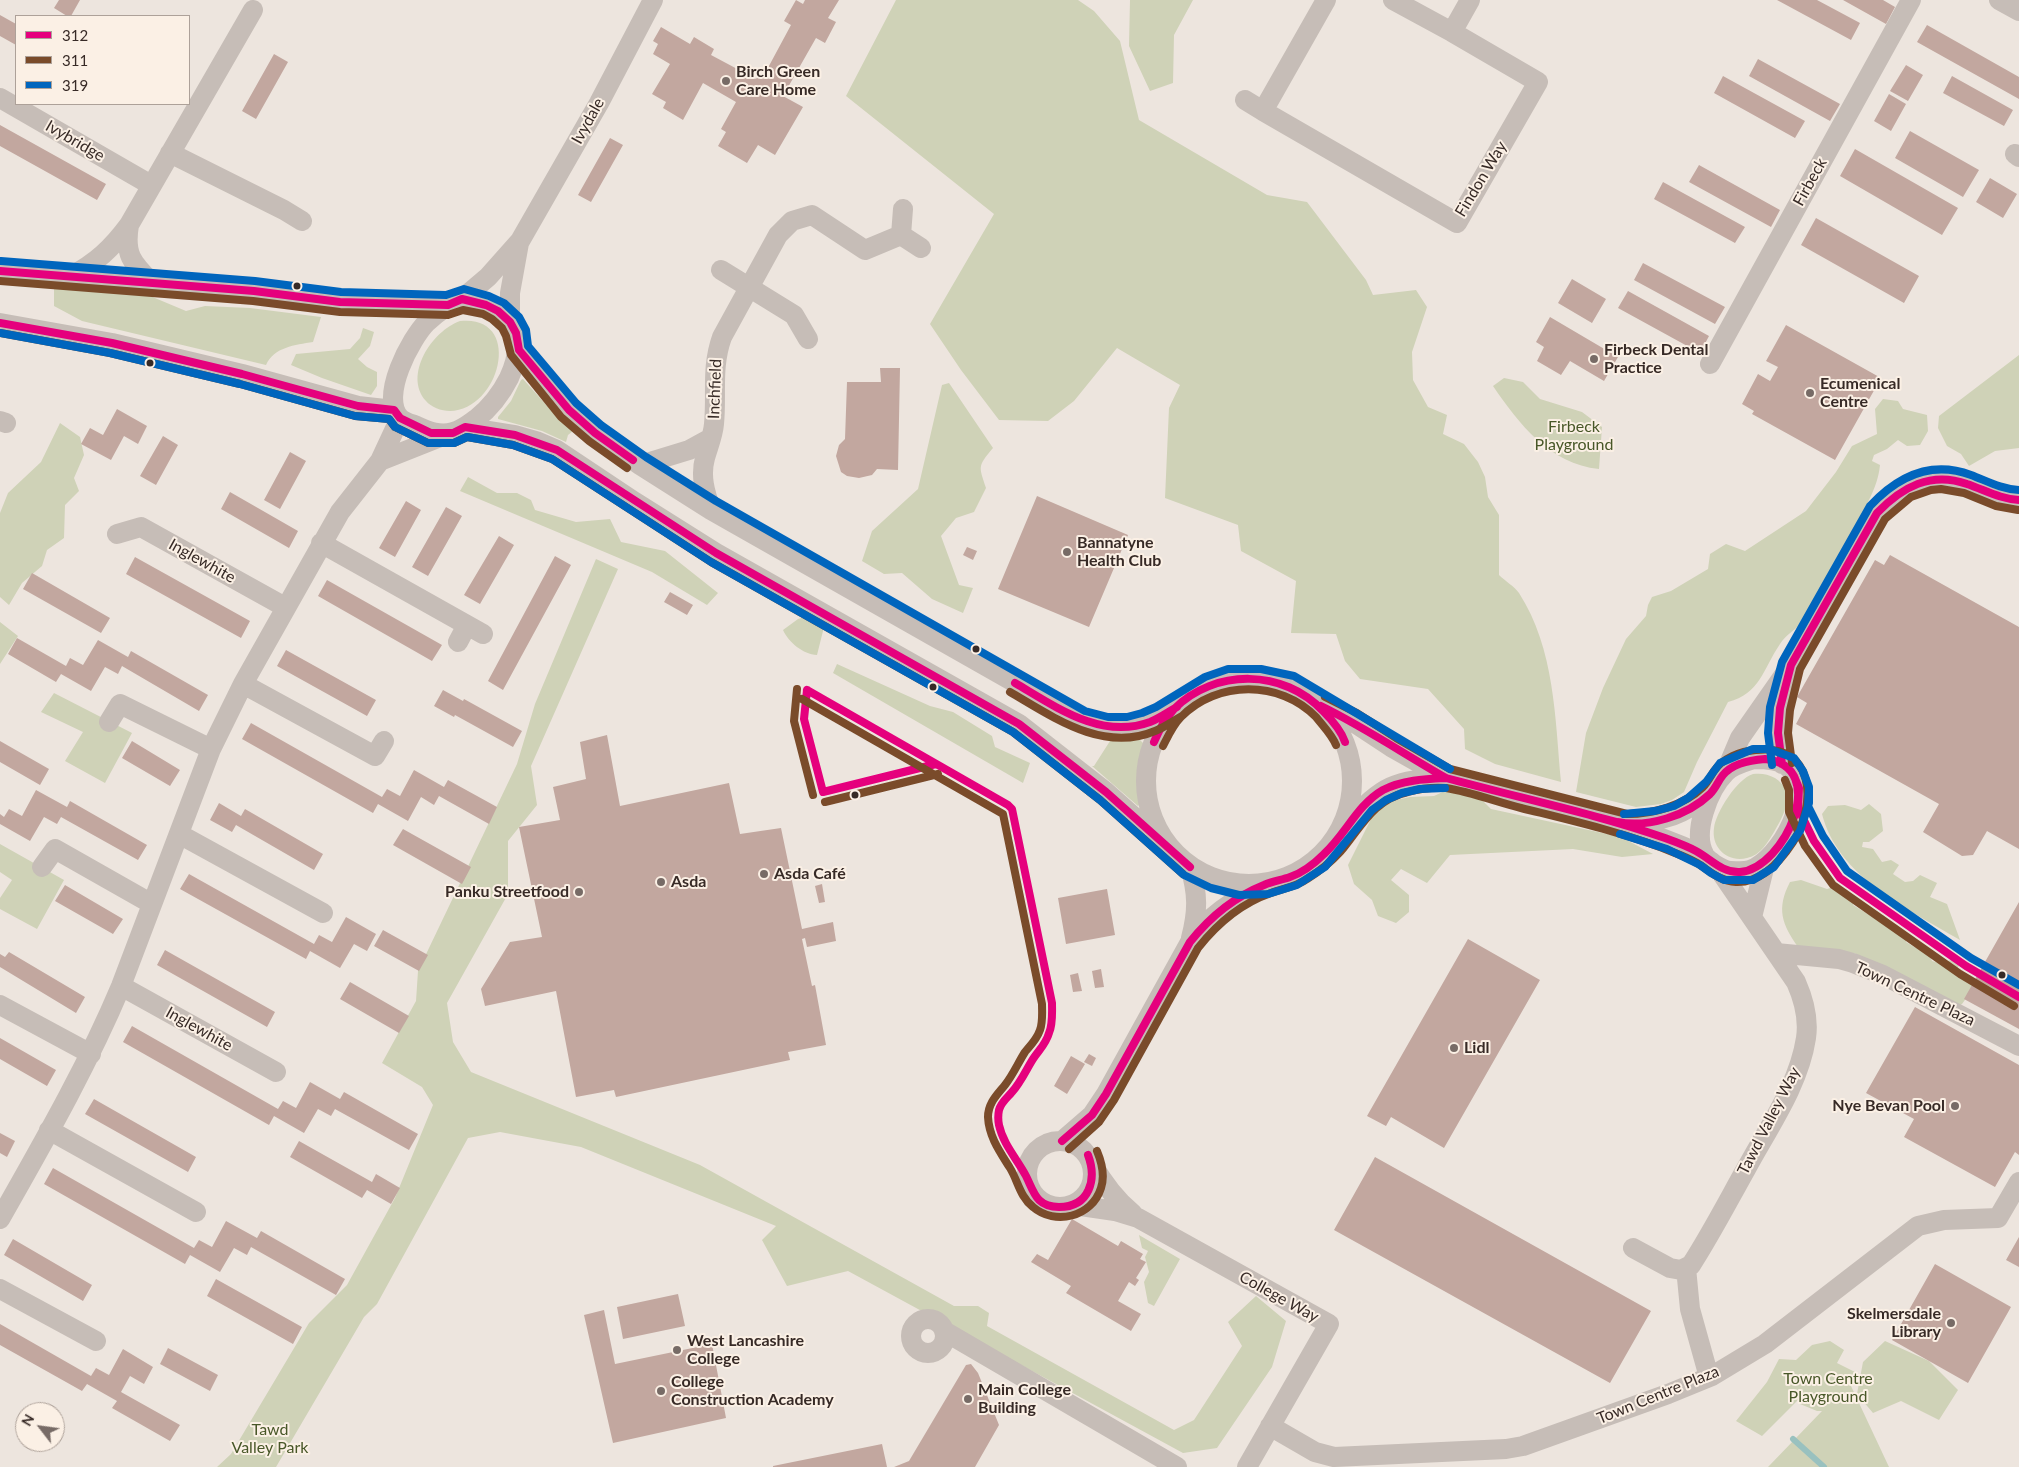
<!DOCTYPE html>
<html>
<head>
<meta charset="utf-8">
<style>
  body { margin:0 }
  #map { position:relative; width:2019px; height:1467px; overflow:hidden; background:#ede5de; font-family:Lato,sans-serif }
  canvas { display:block }
  .legend { position:absolute; left:15px; top:15px; width:175px; height:90px; box-sizing:border-box; background:#fbf0e5; border:1px solid #ada199; margin:0; padding:6px 9px; list-style:none; font-size:15px; color:#372a26 }
  .legend li { display:flex; align-items:center; gap:10px; height:25px }
  .legend b { width:25px; border:1px solid #ada199 }
  .north { position:absolute; left:15px; top:1402px; width:50px; height:50px; box-sizing:border-box; background:#fbf0e5; border:1px solid #ada199; border-radius:50%; rotate:300deg; font-size:14px; font-weight:700; line-height:20px; text-align:center; color:#372a26 }
  .north::after { content:''; display:block; margin:auto; width:18px; height:22px; background:#776b66; clip-path:polygon(50% 0,100% 100%,50% 72%,0 100%) }
</style>
</head>
<body>
<div id="map">
<canvas width="2019" height="1467"></canvas>
<ul class="legend">
<li><b style="height:6px;background:#e5007d"></b>312</li>
<li><b style="height:6px;background:#7a4b2a"></b>311</li>
<li><b style="height:6px;background:#0065bd"></b>319</li>
</ul>
<div class="north">N</div>
</div>
<script>
const c = document.querySelector('canvas').getContext('2d');
c.lineJoin = 'round';
function fill(path, color) { c.fillStyle = color; c.fill(path, 'evenodd'); }
function trace(path, color, width, dash) { c.strokeStyle = color; c.lineWidth = width; c.lineCap = dash ? 'butt' : 'round'; c.setLineDash(dash || []); c.stroke(path); }
function drawText(font, color, halo, rows, align = 'center') {
  c.font = font + ' Lato,sans-serif'; c.lineWidth = 4; c.setLineDash([]); c.textBaseline = 'middle'; c.strokeStyle = halo; c.fillStyle = color; for (const [text, x, y, turn = 0] of rows) {
    c.save(); c.translate(x, y); c.rotate((+turn || 0) * Math.PI / 180); c.textAlign = isNaN(turn) ? turn : align; if (halo) c.strokeText(text, 0, 0); c.fillText(text, 0, 0); c.restore();
  }
}
fill(new Path2D(`
  M896 0H1078L1094 11 1120 41 1139 120 1267 195 1307 202 1366 280 1373 295 1416 290 1427 307 1412 352 1413 380 1428 407 1447 415 1443 434 1464 444 1478 462 1485 477 1488 497 1499 515V575C1505 581 1514 586 1519 593 1555 649 1555 718 1561 782L1495 764 1465 749 1464 729 1428 689 1360 679 1345 661 1336 634 1291 633 1296 581 1241 551 1238 525 1165 498 1169 408 1180 385 1117 348 1074 401 1048 421 999 420 961 370 930 324 994 214 846 96Z
  M1130 0H1193L1174 35 1173 83 1150 91 1129 46Z
  M54 287 143 293 186 311 205 306 250 308 321 317 313 342C295 345 274 347 266 365L82 321 54 306Z
  M460 321C523 314 502 409 450 411 441 411 431 407 426 401 403 375 432 331 460 321Z
  M363 328 374 332 370 346 358 359 367 367 377 372V386L371 395 322 378 291 365 296 354 350 349 360 338Z
  M2019 355V448L1995 451 1969 466 1961 454 1947 446 1938 428 1939 416Z
  M1504 378 1523 382 1540 399 1582 412 1602 427 1599 469C1550 464 1519 424 1493 386Z
  M523 379 549 408 573 431 568 435 566 442 542 431 498 419V417L511 401 521 380Z
  M949 383 993 448C977 467 979 466 986 488L974 512 956 518 941 536 959 585 973 588 963 613 932 599 902 573 884 574 862 561 872 531 918 489 942 385Z
  M1883 399 1898 401 1903 409 1927 415 1928 431 1920 445 1907 446 1898 440 1887 449 1874 455 1872 461 1880 465C1877 497 1854 518 1852 545 1830 565 1820 594 1804 619 1798 629 1786 634 1780 644 1763 669 1760 694 1728 702L1697 762 1684 792 1672 800 1661 804 1636 807 1576 792 1586 733 1603 688 1626 639 1646 616 1648 605 1652 597 1671 591 1708 569 1710 554 1726 544 1745 551 1806 511 1836 472 1852 446 1877 434 1875 409Z
  M60 423 80 437 84 455 74 478 79 491 65 505 64 538 47 550 42 566 22 583 9 605 0 597V513L8 493 41 462Z
  M468 477 497 493H517L531 500 535 510 576 522 610 519 621 542 665 551 718 593 707 605 652 572 460 491Z
  M596 559 618 569 531 766 537 805 508 841V894L447 1003 453 1042 471 1072 700 1165 954 1306H978L989 1313 987 1326 1174 1430 1194 1420 1242 1346 1228 1322 1256 1296 1286 1321 1272 1367 1217 1448 1183 1453 848 1271 787 1286 762 1240 776 1226 581 1147 500 1132 468 1138 377 1304 364 1317 276 1467H217L231 1454 309 1323 347 1285 395 1198 433 1105 422 1087 382 1063 416 1001 418 971 517 764 535 704Z
  M811 615 825 623 817 655C803 654 789 643 783 630L798 619Z
  M0 622 18 636 0 664Z
  M837 664 930 706 953 712 992 736 995 747 1030 763 1023 783 833 673Z
  M54 693 132 733 105 783 65 761 83 732 41 712Z
  M1140 740 1144 744 1137 774 1140 804 1138 806 1092 766H1094L1110 741Z
  M1753 774C1761 773 1768 774 1775 778 1797 792 1784 815 1774 832 1767 843 1761 855 1747 858 1728 863 1711 848 1714 828 1716 812 1737 779 1753 774Z
  M1447 790 1480 798 1491 809 1621 837 1653 854 1622 857 1573 849 1450 855 1427 883 1401 869 1391 880 1409 895V912L1396 923 1378 916 1372 900 1354 884 1348 865 1372 817 1386 802 1410 797 1434 796Z
  M1869 804 1881 814 1883 831 1869 842H1863L1862 847 1873 849 1882 862 1891 860 1899 865 1893 874 1905 882 1913 881 1920 875 1937 883 1930 897 1947 904 1960 940C1908 909 1838 877 1822 814L1828 806 1845 805 1861 810Z
  M0 844 64 880 37 929 0 909V898L12 880 0 872Z
  M1801 880 1827 889 1837 886 1848 892 1855 899 1853 905 1871 916 1883 915 1906 935V942L1916 948 1927 947 1932 961 1939 963 1952 960 1959 965 1957 970 1977 983 1962 1004 1952 1009 1889 971 1854 953 1832 956 1798 947C1782 924 1776 909 1790 882Z
  M1139 1235 1180 1259 1154 1306 1148 1303 1144 1282 1149 1272 1145 1257 1148 1251 1142 1248Z
  M1830 1341 1844 1350 1837 1363 1855 1372 1851 1386 1889 1467H1768L1822 1411H1817L1800 1404 1802 1398H1800L1762 1436 1736 1421 1767 1382 1779 1359 1796 1360 1812 1345Z
  M1885 1341 1929 1361 1958 1390 1939 1420 1901 1401 1873 1413 1857 1394 1863 1362Z`), '#cfd2b7');
trace(new Path2D(`
  M1793 1439 1824 1467`), '#99c1bf', 6);
fill(new Path2D(`
  M59 0H80L71 16H67L54 8Z
  M796 0 803 4 805 0H839L828 18 836 22 825 43 816 38 783 96 803 107 775 155 758 145 747 163 718 146 726 132 721 129 736 102 703 83 683 120 663 108 666 102 652 94 670 64 653 54 658 44 653 41 661 27 690 44 694 37 714 49 711 55 756 79 759 75 763 77 791 25 784 21Z
  M1777 0H1817L1860 23 1851 40Z
  M1843 0H1883L1895 7 1886 24Z
  M0 15 16 24V45L0 36Z
  M1927 25 2019 77V99L1917 42Z
  M274 54 288 62 256 119 242 111Z
  M1758 59 1840 104 1830 121 1749 76Z
  M1906 65 1923 75 1908 101 1890 91Z
  M1723 76 1805 121 1795 138 1714 93Z
  M1952 76 2013 110 2004 126 1943 93Z
  M1889 94 1906 104 1891 131 1874 121Z
  M0 125 106 184 97 200 0 146Z
  M1910 131 1979 170 1963 197 1895 158Z
  M610 138 623 145 591 202 578 195Z
  M1855 149 1958 208 1942 235 1840 176Z
  M1699 165 1780 210 1771 227 1689 182Z
  M1990 178 2017 194 2003 218 1976 202Z
  M1663 182 1745 227 1735 243 1654 199Z
  M1816 218 1919 276 1904 303 1801 245Z
  M1643 263 1725 307 1715 324 1634 280Z
  M1572 279 1606 299 1592 323 1558 303Z
  M1628 291 1709 336 1700 353 1618 308Z
  M1550 317 1618 357 1604 381 1570 361 1561 375 1537 361 1544 347 1536 342Z
  M1786 325 1881 378 1835 460 1752 414 1754 411 1742 404 1758 374 1770 381 1778 367 1766 361Z
  M880 368H900L898 470 877 469 872 475 859 478 847 476 841 472 836 456 839 445 845 439 847 382H881Z
  M117 409 147 426 138 444 124 436 111 460 81 444 90 428 103 435Z
  M163 436 178 445 156 485 140 476Z
  M290 452 306 461 280 509 264 500Z
  M230 492 298 531 289 548 221 509Z
  M1037 496 1128 535 1089 627 998 589Z
  M406 501 421 510 395 557 379 548Z
  M446 507 462 516 428 576 412 567Z
  M499 536 514 545 480 604 464 595Z
  M967 547 977 551 973 560 963 555Z
  M1890 555 2019 627V849L1987 831 1973 855 1962 856 1923 832 1939 804 1796 724 1807 703 1797 697 1875 560 1884 565Z
  M555 556 571 565 503 690 488 681Z
  M135 557 250 621 241 638 126 574Z
  M32 573 110 618 101 633 23 589Z
  M327 580 442 645 432 661 318 596Z
  M670 592 693 605 687 615 664 602Z
  M17 638 66 666 70 658 83 665 98 640 128 657 131 651 208 695 199 711 122 666 118 674 105 667 91 691 61 674 56 682 8 654Z
  M286 650 376 700 367 716 277 666Z
  M443 690 463 701 464 699 522 731 513 747 455 715 454 717 434 706Z
  M251 723 382 797 387 789 400 796 414 770 444 787 448 780 497 807 489 824 439 796 434 805 421 797 408 821 378 804 373 813 242 739Z
  M607 735 620 806 729 783 740 834 781 828 802 929 833 922 836 941 807 947 805 938 802 939 812 986 815 985 826 1045 788 1052 790 1060 616 1097 614 1090 576 1097 556 991 485 1006 481 989 510 942 542 937 519 827 560 820 553 787 586 779 580 742Z
  M0 741 49 769 40 785 0 762Z
  M132 741 180 770 170 786 122 758Z
  M36 790 67 807 70 801 147 845 138 860 61 817 57 824 44 817 30 841 0 824V814L4 817 9 809 22 816Z
  M219 803 241 816 245 809 323 854 314 870 236 825 232 832 210 820Z
  M403 829 471 867 462 884 393 845Z
  M189 874 314 944 319 935 332 942 346 917 376 934 367 951 354 944 340 968 310 951 306 959 180 889Z
  M822 884 825 902 819 903 815 886Z
  M65 885 123 919 113 934 55 901Z
  M1107 889 1115 935 1066 944 1058 898Z
  M2019 902V1029L1964 999Z
  M383 930 428 955 419 971 374 946Z
  M1468 939 1540 980 1444 1148 1391 1117 1386 1126 1367 1116Z
  M165 950 275 1012 267 1027 157 965Z
  M9 952 85 997 76 1013 0 967V954L5 957Z
  M1101 969 1104 987 1095 988 1092 971Z
  M1078 973 1082 991 1073 992 1070 975Z
  M350 982 409 1016 399 1033 340 999Z
  M1915 1007 2019 1065V1155L2015 1152 1995 1187 1904 1137 1914 1119 1866 1093Z
  M132 1026 278 1109 283 1101 296 1108 310 1082 340 1099 344 1092 418 1134 409 1150 335 1109 331 1116 318 1109 304 1133 274 1116 269 1125 123 1042Z
  M0 1038 56 1070 47 1086 0 1059Z
  M1089 1054 1096 1058 1092 1066 1084 1062Z
  M1071 1056 1085 1064 1067 1094 1054 1086Z
  M94 1099 196 1157 188 1172 85 1114Z
  M0 1133 15 1141 7 1157 0 1153Z
  M299 1141 372 1182 376 1174 400 1188 391 1204 367 1190 362 1198 290 1157Z
  M1375 1157 1651 1311 1610 1383 1334 1230Z
  M53 1168 194 1248 199 1240 212 1247 226 1221 257 1238 261 1231 345 1279 336 1295 251 1247 247 1255 234 1248 220 1272 190 1255 185 1264 44 1184Z
  M1072 1219 1118 1246 1121 1241 1143 1254 1140 1259 1146 1262 1136 1278 1139 1280 1135 1286 1129 1282 1118 1301 1141 1314 1131 1331 1066 1293 1071 1286 1031 1262 1037 1254 1048 1260Z
  M2019 1237V1267L2006 1260Z
  M13 1239 92 1285 83 1301 4 1255Z
  M1935 1264 2011 1307 1968 1383 1892 1340Z
  M216 1279 302 1327 293 1344 207 1296Z
  M678 1294 685 1326 623 1339 617 1307Z
  M604 1310 615 1364 712 1344 726 1418 613 1443 584 1315Z
  M0 1324 91 1376 96 1368 109 1375 123 1349 153 1367 144 1384 130 1376 121 1392 180 1425 170 1441 112 1408 117 1401 87 1384 82 1391 0 1345Z
  M168 1348 218 1375 210 1391 160 1364Z
  M971 1364 978 1373 999 1425 975 1467H894L909 1461 966 1365Z
  M882 1444 887 1467H773V1466Z`), '#c2a79f');
trace(new Path2D(`
  M1393 0 1452 32 1470 0
  M1999 0 2019 11
  M0 98 151 185
  M1245 100 1263 111 1326 0
  M1263 111 1457 223 1538 82 1452 32
  M170 153 284 210 302 221
  M2015 154 2019 157
  M903 209 901 235 921 248
  M129 225C124 254 132 263 151 282
  M721 270 794 315 808 339
  M0 271 254 291 340 302 448 305
  M71 276C96 263 112 248 129 225L253 10
  M462 299C510 306 530 332 509 378 501 394 490 408 476 419 469 424 462 430 453 432 440 436 428 431 417 426 412 424 404 422 400 418 379 397 411 338 427 322 438 312 449 304 462 299Z
  M462 299 488 277 520 241 599 103 653 0
  M510 322V293L519 243
  M0 323 112 343 242 374 358 406 394 410
  M519 350 569 410 595 433 640 465 711 510 1081 720C1123 735 1141 728 1177 707
  M1710 364 1911 0
  M0 421 6 423
  M465 427 515 435 536 441 557 450 635 502 716 553 1019 724 1106 792 1171 850
  M380 461 448 434
  M640 465 689 450 711 438
  M711 510C705 492 700 476 705 458 708 447 713 436 714 424 717 393 711 368 722 337L778 235 792 221 812 215 865 250 901 235
  M117 534 141 527 285 607
  M321 543 483 634
  M458 642 467 625
  M1146 781a103 103 0 1 1 206 0a103 103 0 1 1-206 0Z
  M243 684 375 756 384 741
  M1325 708 1353 722 1391 747 1446 778
  M109 722 120 704 211 749
  M1754 759C1764 759 1778 759 1787 766 1819 790 1780 860 1750 870 1744 872 1737 871 1731 871 1725 871 1719 867 1714 864 1712 862 1707 859 1705 856 1691 833 1709 789 1726 772 1733 765 1745 762 1754 759Z
  M1782 764C1777 729 1779 713 1788 679
  M1726 771 1740 738 1791 665 1877 513C1901 485 1931 470 1967 484 1985 491 1999 500 2019 500
  M1630 823C1666 820 1682 816 1710 793
  M1348 824C1380 786 1397 779 1446 778 1533 801 1623 818 1705 856
  M179 834 323 913
  M42 867 55 849 152 904
  M1190 867C1198 894 1198 911 1191 938
  M1752 917 1766 860
  M1776 953 1839 959 1853 963 1883 975 2019 1046
  M121 986 276 1072
  M0 1005 91 1054
  M49 1130 196 1212
  M1027 1174a33 33 0 1 1 66 0a33 33 0 1 1-66 0Z
  M1062 1141 1092 1115 1106 1094 1190 942C1211 914 1231 902 1261 886
  M1092 1163C1103 1183 1115 1199 1133 1214
  M1074 1205 1115 1211 1138 1218 1329 1324 1247 1467
  M0 1219C43 1143 87 1067 121 986L211 749 243 684 340 512 380 461 400 418
  M1633 1248 1670 1268 1681 1270 1691 1265C1711 1234 1728 1201 1746 1169 1768 1128 1799 1085 1806 1038 1809 1018 1804 1000 1796 982L1716 865
  M1686 1268 1690 1309 1709 1377
  M0 1289 96 1341
  M911 1336a17 17 0 1 1 34 0a17 17 0 1 1-34 0Z
  M944 1331 1177 1467
  M1270 1426 1315 1452 1334 1457 1506 1449 1523 1446 1668 1394 1712 1376 1765 1344 1918 1226 1944 1220 1998 1218 2019 1182`), '#c6bdb7', 20);
trace(new Path2D(`
  M0 271 254 291 340 302 448 305 462 299 486 305 498 311 510 322 516 333 519 350 569 410 595 433 633 460
  M0 323 112 343 242 374 358 406 394 410 400 418 431 433H453L465 427 515 435 557 450 716 553 1019 724 1106 792 1190 867
  M1015 683C1056 707 1101 740 1150 722 1160 718 1168 712 1177 707
  M807 690 1008 805 1012 809 1052 1003C1052 1013 1053 1024 1049 1033 1046 1044 1039 1050 1033 1059 1026 1070 1021 1082 1012 1092 1008 1097 1001 1102 999 1110 998 1115 998 1120 999 1125 1003 1144 1017 1159 1026 1176 1034 1192 1036 1207 1059 1207 1090 1207 1097 1179 1088 1155
  M807 690 804 719 823 792
  M1321 706C1364 727 1404 754 1446 778
  M1154 742C1159 730 1165 719 1174 709 1215 668 1284 669 1323 711 1332 720 1341 730 1345 742
  M1765 759C1831 766 1785 868 1740 872 1722 873 1711 859 1696 851 1687 846 1676 842 1665 838 1594 813 1519 798 1446 778L1617 822C1648 828 1687 816 1710 794 1716 788 1718 781 1723 775 1733 763 1750 760 1765 759Z
  M1782 764 1778 733 1780 708 1791 665 1877 513C1902 487 1931 471 1967 484 1985 490 2000 499 2019 500
  M1794 776 1799 788 1798 808 1814 841 1840 878 1966 966 2019 997
  M823 792 936 764
  M1062 1141 1092 1115 1106 1094 1190 942C1210 917 1234 897 1264 885 1273 881 1282 880 1290 877 1302 873 1315 863 1324 854 1346 834 1357 805 1383 790 1402 780 1425 779 1446 778`), '#e5007d', 8);
trace(new Path2D(`
  M0 281 253 301 340 312 448 315 463 310 483 314 492 319 502 328 506 336 511 355 561 417 589 441 627 468
  M0 333 110 353 240 384 355 416 389 419 395 427 428 443H454L467 437 513 445 552 459 711 562 1013 732 1100 800 1183 874
  M797 689 794 721 813 795
  M1010 692C1053 717 1103 753 1155 731 1165 727 1173 721 1182 716
  M802 699 1003 814 1042 1004C1042 1013 1043 1022 1040 1030 1037 1039 1031 1045 1025 1052 1018 1063 1013 1075 1005 1085 997 1095 988 1103 988 1117 989 1137 1000 1152 1010 1168 1018 1181 1020 1197 1033 1207 1055 1226 1092 1217 1101 1188 1105 1176 1102 1163 1097 1151
  M1163 746C1168 736 1173 725 1181 717 1217 680 1280 680 1316 717 1323 726 1332 735 1336 745
  M1792 763 1788 733 1790 710 1800 669 1885 519 1911 497 1931 490 1941 489 1964 493 1996 506 2018 510
  M1785 780 1789 790V812L1805 846 1833 885 1960 974 2014 1006
  M825 802 938 774
  M1069 1149 1099 1122 1114 1100 1198 948C1217 924 1242 903 1271 893 1284 888 1296 887 1307 879 1320 871 1331 862 1341 851 1361 827 1374 799 1408 792 1419 789 1435 787 1446 788 1471 792 1497 802 1521 808 1573 821 1626 833 1675 853 1683 856 1690 859 1697 863 1710 871 1719 881 1736 882 1761 883 1780 862 1793 842 1817 804 1815 743 1756 750 1740 751 1723 758 1714 771 1710 777 1708 782 1703 787 1683 806 1653 814 1627 814L1450 769 1396 738 1357 713 1325 697`), '#7a4b2a', 8);
trace(new Path2D(`
  M1 261 255 281 341 292 446 295 464 289 489 296 504 303 519 317 526 330 528 346 576 403 601 425 646 457 716 501 1085 711 1108 717H1127L1142 713 1156 707 1205 677 1228 669H1261L1294 676 1450 769
  M0 333 110 353 240 384 355 416 389 419 395 427 428 443H454L467 437 513 445 552 459 711 562 1013 732 1100 800 1184 875 1211 888 1239 895 1268 894 1297 885 1325 867 1372 810 1386 800 1402 793 1420 789 1445 788
  M1772 765 1768 733 1770 707 1782 662 1870 506C1897 477 1931 460 1971 475 1987 481 2001 489 2019 490
  M1803 772 1809 787 1808 806 1823 836 1847 871 1971 958 2019 985
  M1620 834 1667 849 1700 865 1711 873 1724 880H1753L1774 867 1800 831 1809 803V787L1803 771 1794 758 1769 749H1753L1720 763 1706 782 1688 798 1674 806 1655 811 1624 814`), '#0065bd', 8);
for (const [x, y, r, color] of [
  [726,81,5,"#776b66"],
  [297,286,4.5,"#372a26"],
  [1594,359,5,"#776b66"],
  [150,363,4.5,"#372a26"],
  [1810,393,5,"#776b66"],
  [1067,552,5,"#776b66"],
  [976,649,4.5,"#372a26"],
  [933,687,4.5,"#372a26"],
  [855,795,4.5,"#372a26"],
  [764,874,5,"#776b66"],
  [661,882,5,"#776b66"],
  [579,892,5,"#776b66"],
  [2002,975,4.5,"#372a26"],
  [1454,1048,5,"#776b66"],
  [1955,1106,5,"#776b66"],
  [1951,1323,5,"#776b66"],
  [677,1350,5,"#776b66"],
  [661,1391,5,"#776b66"],
  [968,1399,5,"#776b66"]
]) { const dot = new Path2D(); dot.arc(x, y, r, 0, 2 * Math.PI); c.fillStyle = color; c.fill(dot); trace(dot, '#fbf0e5', 2); }
drawText('bold 16px', '#372a26', '#fbf0e5', [
  ["Birch Green",736,72],
  ["Care Home",736,90],
  ["Firbeck Dental",1604,350],
  ["Practice",1604,368],
  ["Ecumenical",1820,384],
  ["Centre",1820,402],
  ["Bannatyne",1077,543],
  ["Health Club",1077,561],
  ["Asda Café",774,874],
  ["Asda",671,882],
  ["Panku Streetfood",569,892,"right"],
  ["Lidl",1464,1048],
  ["Nye Bevan Pool",1945,1106,"right"],
  ["Skelmersdale",1941,1314,"right"],
  ["Library",1941,1332,"right"],
  ["West Lancashire",687,1341],
  ["College",687,1359],
  ["College",671,1382],
  ["Construction Academy",671,1400],
  ["Main College",978,1390],
  ["Building",978,1408]
], 'left');
drawText('16px', '#372a26', '#fbf0e5', [
  ["Ivydale",588,121,-61],
  ["Ivybridge",75,141,30],
  ["Findon Way",1481,179,-59],
  ["Firbeck",1810,182,-61],
  ["Inchfield",715,389,-88],
  ["Inglewhite",202,561,29],
  ["Town Centre Plaza",1915,994,25],
  ["Inglewhite",199,1029,29],
  ["Tawd Valley Way",1769,1121,-63],
  ["College Way",1279,1297,29],
  ["Town Centre Plaza",1658,1395,-22]
]);
drawText('16px', '#485728', '#fbf0e5', [
  ["Firbeck",1574,427],
  ["Playground",1574,445],
  ["Town Centre",1828,1379],
  ["Playground",1828,1397],
  ["Tawd",270,1430],
  ["Valley Park",270,1448]
]);
</script>
</body>
</html>
